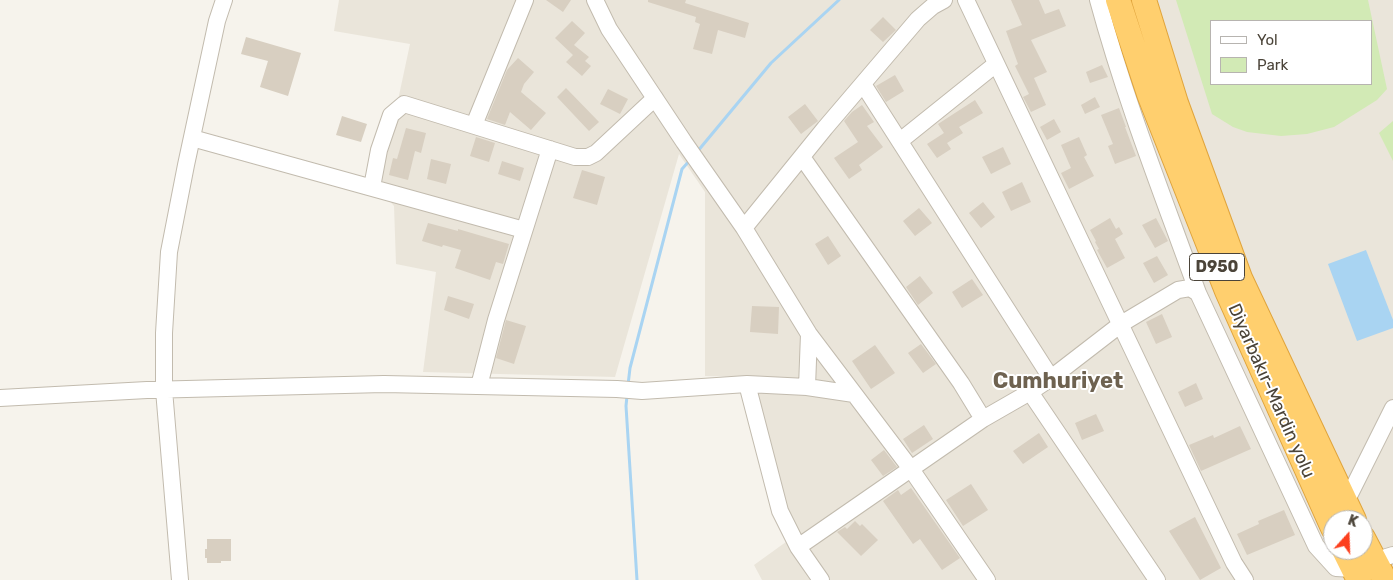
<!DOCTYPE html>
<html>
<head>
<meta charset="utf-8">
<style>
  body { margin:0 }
  #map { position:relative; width:1393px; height:580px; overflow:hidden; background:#f6f3ec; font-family:Rubik,sans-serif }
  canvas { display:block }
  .legend { position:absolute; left:1210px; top:20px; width:162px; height:65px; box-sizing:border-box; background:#fff; border:1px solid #b7b4b0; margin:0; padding:6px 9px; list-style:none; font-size:15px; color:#4b4439 }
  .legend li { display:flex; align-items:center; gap:10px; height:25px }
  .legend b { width:25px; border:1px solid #b7b4b0 }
  .north { position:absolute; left:1323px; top:510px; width:50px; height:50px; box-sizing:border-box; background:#fff; border:1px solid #b7b4b0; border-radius:50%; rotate:20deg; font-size:14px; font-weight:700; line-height:20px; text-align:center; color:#4b4439 }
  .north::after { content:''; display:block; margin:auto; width:18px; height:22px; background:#fc3f1d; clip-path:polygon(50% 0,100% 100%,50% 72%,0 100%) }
</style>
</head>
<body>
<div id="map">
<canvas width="1393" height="580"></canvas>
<ul class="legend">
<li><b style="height:6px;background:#fff"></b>Yol</li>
<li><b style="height:14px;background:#d2eab5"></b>Park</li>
</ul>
<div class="north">K</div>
</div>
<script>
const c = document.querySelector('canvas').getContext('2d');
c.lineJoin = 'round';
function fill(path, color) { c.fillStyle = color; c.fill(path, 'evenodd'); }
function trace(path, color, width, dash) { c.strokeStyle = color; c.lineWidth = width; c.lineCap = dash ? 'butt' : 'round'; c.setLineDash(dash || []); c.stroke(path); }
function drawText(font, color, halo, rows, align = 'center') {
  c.font = font + ' Rubik,sans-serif'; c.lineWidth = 4; c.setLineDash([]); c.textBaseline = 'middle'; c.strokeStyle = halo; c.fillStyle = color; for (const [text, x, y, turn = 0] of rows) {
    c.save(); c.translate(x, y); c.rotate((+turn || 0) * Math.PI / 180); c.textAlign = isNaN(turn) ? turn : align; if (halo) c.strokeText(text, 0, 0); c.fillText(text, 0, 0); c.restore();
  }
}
fill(new Path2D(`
  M339 0H1393V580H762L754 565 797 534 787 514 751 377 705 376V192L679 154 615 377 423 372 436 272 396 264 394 206 379 189 410 44 334 31ZM1212 21H1372V84H1212ZM1333 520H1363V550H1333Z`), '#eae5da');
fill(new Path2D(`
  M1176 0H1368L1387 89 1377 100 1334 127 1307 134 1281 136 1247 132 1233 127 1212 114ZM1212 21H1372V84H1212Z
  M1393 121V161L1379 133Z`), '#d2eab5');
fill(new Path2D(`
  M1366 250 1393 320V328L1357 341 1328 264Z`), '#a9d4f2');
trace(new Path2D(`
  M697 152 771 63 839 0
  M628 385 630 368 682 169 691 159
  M627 396 626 406 637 580`), '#a9d4f2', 3);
fill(new Path2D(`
  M546 0H571L563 12Z
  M648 0H686L685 3 749 23 745 38 718 30 712 54 693 49 700 24 695 22 696 17 648 2Z
  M1011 0H1039L1045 14 1059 9 1066 26 1031 40 1047 72 1034 78 1046 105 1031 112 1023 97 1029 94 1015 66 1018 64 1006 31 1022 25Z
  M883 17 896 30 883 42 870 30Z
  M572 21 585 33 574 45 589 57 585 61 591 66 582 76 566 62 573 55 555 38Z
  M246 37 301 53 288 96 260 87 268 61 241 54Z
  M518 58 534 72 524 84 521 92 546 113 531 130 510 112 505 125 487 119 507 70Z
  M1102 65 1108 77 1090 83 1086 72Z
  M895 75 904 91 886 102 876 86Z
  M566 88 599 122 589 131 557 97Z
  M608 89 628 99 620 114 600 104Z
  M1095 97 1100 107 1085 114 1081 105Z
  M975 100 983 113 959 127 963 133 947 143 951 149 937 158 927 144 944 133 938 124Z
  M805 104 818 121 801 134 788 117Z
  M862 105 874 122 867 126 883 147 859 165 862 170 849 179 834 158 858 142 844 121 852 112Z
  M1119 108 1126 127H1125L1136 156 1115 164 1108 146 1113 144 1101 115Z
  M342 116 367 124 361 142 336 135Z
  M1054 119 1061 132 1047 140 1040 127Z
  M406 128 426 133 421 153 415 151 408 180 389 175 393 158 397 159Z
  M476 137 495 143 489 162 470 156Z
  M1079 137 1087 155 1084 157 1094 176 1069 189 1061 173 1071 168 1061 145Z
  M1003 147 1011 164 991 174 982 157Z
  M431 159 451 164 446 184 427 179Z
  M502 161 524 168 520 181 498 174Z
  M582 170 605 177 597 205 573 198Z
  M1022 182 1031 202 1011 211 1002 192Z
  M983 202 995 217 981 228 969 213Z
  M919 208 932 223 915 236 903 221Z
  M1110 218 1116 229 1119 227 1123 234 1115 239 1125 258 1107 268 1097 250 1101 248 1099 249 1095 242 1096 241 1090 230Z
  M1156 218 1168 241 1155 248 1142 225Z
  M428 223 458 231V229L509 244 503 264 496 262 490 280 455 268 461 250 443 245 442 247 422 241Z
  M828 236 841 256 828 265 815 244Z
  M1157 256 1168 275 1154 283 1143 263Z
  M920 276 933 293 918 305 906 287Z
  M972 279 983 295 962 308 952 292Z
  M448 296 474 304 469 319 444 310Z
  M752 306 779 307 778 334 750 332Z
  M1162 314 1172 337 1156 344 1146 322Z
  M506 320 526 326 514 364 496 358Z
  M921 344 936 364 923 373 908 353Z
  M875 345 895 373 871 389 852 361Z
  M1196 383 1203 399 1185 407 1178 392Z
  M1096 414 1104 431 1082 440 1075 423Z
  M924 425 933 439 912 453 903 439Z
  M1240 426 1251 449 1201 471 1189 445 1213 435 1214 438Z
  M1039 433 1048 447 1023 464 1013 451Z
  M884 450 897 467 883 476 871 460Z
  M971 484 988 510 963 526 946 500Z
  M911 488 960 558 942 570 920 539 913 544 883 501 898 490 901 495Z
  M1284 510 1295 535 1247 555 1237 534 1259 524 1258 521Z
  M1195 517 1221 568 1200 580 1169 531Z
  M855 521 860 526 862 524 878 540 861 556 837 532 845 527 847 529Z
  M207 539H231V561H221V563H207V558H205V549H207Z`), '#d8cfc1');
const minor = new Path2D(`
  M595 0 609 29 684 142 744 228 809 334 911 469 987 580
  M966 0 1234 563 1245 580
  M1098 0C1125 100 1163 196 1198 293
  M863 84 1051 378
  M474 125 525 0
  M192 138 524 230
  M900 141 996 64
  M802 157 961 383 983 419
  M372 187 379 150 391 115 404 104 575 157H588L596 153 655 98
  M744 228 825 128 918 19 933 6 944 0
  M747 384 780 511 798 547 821 580
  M479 386 496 320 550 149
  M807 387 809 334
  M1030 392 1157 580
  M0 398 147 390 384 384 617 389 642 391 747 384 807 387 854 394
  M1346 502 1393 408
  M798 547 983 419 1030 392 1051 378 1121 324 1178 290 1190 288 1198 293 1316 546 1336 568 1353 569
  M1367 563 1393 555
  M180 580 164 390V333L169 252 186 165 217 21 224 0`);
const highway = new Path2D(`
  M1118 0 1149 94 1227 291 1333 528
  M1144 0 1176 103 1240 278 1354 520
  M1363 538 1385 580
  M1344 550 1359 580`);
trace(minor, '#c2bbae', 18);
trace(highway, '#e0a43c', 26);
trace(minor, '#fff', 16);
trace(highway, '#ffcf6e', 24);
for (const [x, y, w] of [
  [1217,267,55]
]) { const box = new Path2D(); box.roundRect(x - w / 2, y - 13.5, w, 27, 4); c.fillStyle = '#fff'; c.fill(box); trace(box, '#4b4439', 1); }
drawText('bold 16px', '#4b4439', null, [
  ["D950",1217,267]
]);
drawText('18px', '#4b4439', '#fff', [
  ["Diyarbakır-Mardin yolu",1271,391,66]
]);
drawText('bold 22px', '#6e6250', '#fff', [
  ["Cumhuriyet",1058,382]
]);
</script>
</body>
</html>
